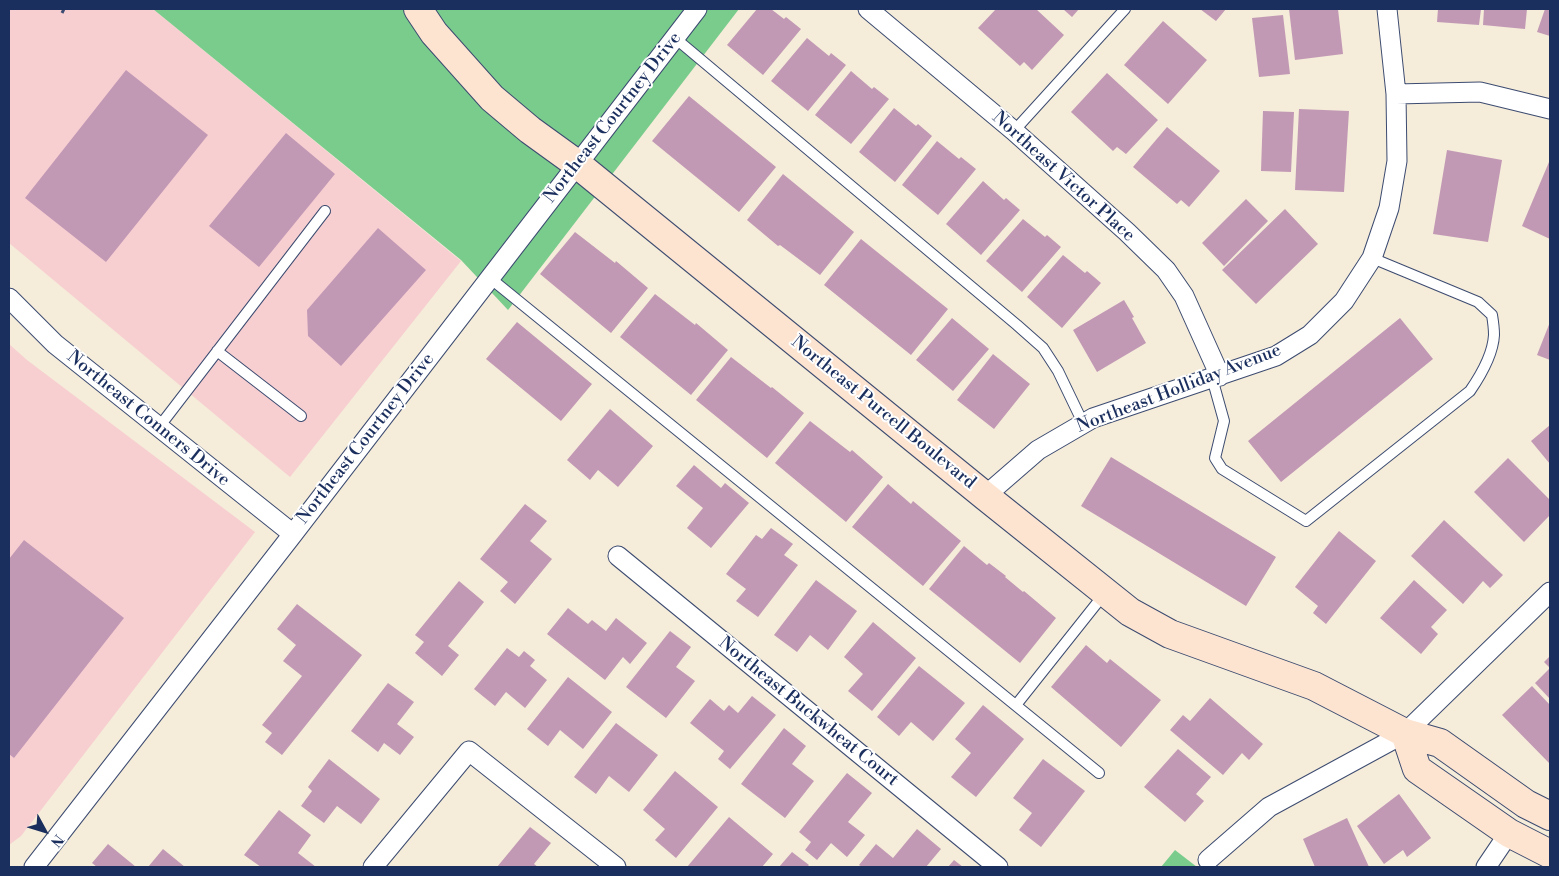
<!DOCTYPE html>
<html>
<head>
<meta charset="utf-8">
<style>
  body { margin:0 }
  #map { position:relative; width:1559px; height:876px; overflow:hidden; background:#f5ecd9; font-family:"Libre Bodoni",serif }
  canvas { display:block }
  .frame { position:absolute; inset:0; border:10px solid #1b2f5e; pointer-events:none }
  .north { position:absolute; left:20px; top:806px; width:50px; height:50px; -webkit-text-stroke:4px #fff; paint-order:stroke; rotate:129deg; font-size:14px; font-weight:700; line-height:20px; text-align:center; color:#1b2f5e }
  .north::after { content:''; display:block; margin:auto; width:18px; height:22px; background:#1b2f5e; clip-path:polygon(50% 0,100% 100%,50% 72%,0 100%) }
</style>
</head>
<body>
<div id="map">
<canvas width="1559" height="876"></canvas>
<div class="frame"></div>
<div class="north">N</div>
</div>
<script>
const c = document.querySelector('canvas').getContext('2d');
c.lineJoin = 'round';
function fill(path, color) { c.fillStyle = color; c.fill(path, 'evenodd'); }
function trace(path, color, width, dash) { c.strokeStyle = color; c.lineWidth = width; c.lineCap = dash ? 'butt' : 'round'; c.setLineDash(dash || []); c.stroke(path); }
function drawText(font, color, halo, rows, align = 'center') {
  c.font = font + ' "Libre Bodoni",serif'; c.lineWidth = 4; c.setLineDash([]); c.textBaseline = 'middle'; c.strokeStyle = halo; c.fillStyle = color; for (const [text, x, y, turn = 0] of rows) {
    c.save(); c.translate(x, y); c.rotate((+turn || 0) * Math.PI / 180); c.textAlign = isNaN(turn) ? turn : align; if (halo) c.strokeText(text, 0, 0); c.fillText(text, 0, 0); c.restore();
  }
}
fill(new Path2D(`
  M9 9H153L461 261 290 477 9 243Z
  M9 344 27 360 255 532 21 836 9 845Z`), '#f7cfd1');
fill(new Path2D(`
  M153 9H739L508 310 461 260Z
  M1175 850 1197 867H1161Z`), '#7acc8d');
fill(new Path2D(`
  M757 9H771L784 19 786 17 801 29 763 75 727 45Z
  M996 9H1036L1064 35 1032 70 1024 62 1020 66 978 28Z
  M1063 9H1079L1072 17Z
  M1200 9H1226L1216 21Z
  M1289 9H1338L1343 54 1295 60Z
  M1438 9H1481L1479 25 1437 22Z
  M1484 9H1527L1525 29 1483 25Z
  M1545 9H1550V36L1537 32Z
  M1283 15 1290 74 1259 77 1252 18Z
  M1163 21 1207 60 1168 104 1124 65Z
  M807 38 829 56 831 53 846 65 808 111 771 81Z
  M126 70 208 135 106 262 25 198Z
  M851 71 872 89 874 87 889 99 851 144 815 115Z
  M1107 73 1158 120 1126 154 1117 147 1113 151 1071 112Z
  M689 96 776 167 739 212 652 141Z
  M894 108 916 126 918 124 932 136 895 182 859 152Z
  M1299 109 1349 111 1344 192 1295 190Z
  M1263 111 1294 112 1291 172 1261 171Z
  M1167 127 1220 171 1189 207 1181 200 1177 204 1133 167Z
  M286 133 335 174 259 267 209 226Z
  M937 141 959 159 961 157 976 169 938 215 902 185Z
  M1447 150 1502 160 1488 242 1433 234Z
  M1549 162 1550 163V239L1522 226Z
  M783 174 854 232 820 275 780 245 778 246 747 220Z
  M983 181 1004 200 1006 198 1020 210 981 255 946 224Z
  M1246 199 1268 221 1224 266 1202 243Z
  M1285 209 1318 244 1256 304 1222 270Z
  M1023 219 1045 237 1047 235 1061 247 1022 292 986 261Z
  M378 228 426 270 341 366 308 336 307 310Z
  M575 232 615 263 616 261 648 288 611 333 540 274Z
  M861 239 948 309 911 355 824 285Z
  M1063 255 1085 273 1087 271 1101 283 1062 328 1027 297Z
  M655 294 695 325 696 323 728 350 691 395 620 337Z
  M1124 300 1134 317 1132 318 1146 343 1097 372 1073 330Z
  M952 318 989 349 953 391 916 360Z
  M1400 318 1433 359 1281 482 1248 441Z
  M517 322 592 384 561 421 486 359Z
  M1550 322V360L1537 355Z
  M993 354 1030 384 994 429 957 400Z
  M731 357 771 388 772 387 804 413 767 458 696 400Z
  M610 409 653 446 618 487 598 470 590 480 567 460Z
  M810 421 850 452 852 450 883 477 846 522 775 463Z
  M1550 425V464L1531 441Z
  M1111 457 1276 557 1246 606 1081 506Z
  M1508 458 1550 500V515L1524 542 1474 492Z
  M694 465 721 488 725 483 749 503 711 548 687 528 703 508 676 486Z
  M888 484 911 504 913 501 961 541 923 586 852 527Z
  M525 504 547 521 530 541 552 559 515 604 500 591 508 582 480 559Z
  M1444 520 1503 575 1490 588 1483 581 1463 604 1411 556Z
  M771 528 793 544 784 555 798 565 758 617 736 601 746 589 726 574 756 535 762 539Z
  M1339 531 1376 561 1326 624 1313 613 1318 606 1295 587Z
  M24 540 124 618 14 758 9 754V559Z
  M964 546 987 565 989 563 1006 576 1005 577 1023 592 1024 591 1056 618 1020 663 929 589Z
  M816 580 857 611 828 650 810 635 797 652 774 635Z
  M1414 580 1447 610 1431 627 1438 634 1421 654 1380 618Z
  M459 581 484 602 448 646 459 655 442 676 415 653 424 642 415 635Z
  M297 604 362 655 282 755 265 742 272 733 262 725 302 676 283 661 296 645 277 629Z
  M568 608 588 624 592 620 606 631 616 618 647 643 630 664 623 657 605 680 547 634Z
  M873 622 916 658 872 711 848 691 863 674 844 657Z
  M670 631 691 647 676 667 695 681 666 718 626 687Z
  M1086 645 1107 663 1110 659 1161 700 1121 747 1051 687Z
  M507 648 519 657 524 651 535 660 530 666 547 680 525 708 506 692 495 706 474 689Z
  M1550 656V699L1535 683 1550 668 1544 662Z
  M919 666 965 703 933 741 911 722 899 736 877 717Z
  M568 677 612 712 583 749 560 730 548 746 527 729Z
  M388 683 414 702 397 724 414 737 400 755 384 743 378 752 351 731Z
  M1532 686 1550 705V764L1502 715Z
  M752 696 776 715 730 769 718 759 724 751 690 723 710 699 724 711 729 705 738 713Z
  M1210 698 1263 744 1249 760 1242 753 1223 775 1170 730 1183 715 1190 721Z
  M983 705 1024 739 976 797 951 777 971 753 955 739Z
  M616 723 658 755 629 792 609 776 596 794 574 777Z
  M784 728 806 746 792 764 814 781 785 818 741 784Z
  M1178 749 1211 777 1196 794 1204 801 1185 822 1144 787Z
  M329 759 380 799 361 824 337 806 324 823 301 806 312 791 308 787Z
  M1043 759 1085 791 1041 847 1019 830 1032 813 1013 798Z
  M675 771 718 807 676 858 655 840 665 829 643 810Z
  M847 773 872 793 848 822 865 835 847 857 831 843 817 860 805 850 811 842 799 832Z
  M1399 794 1431 838 1407 857 1403 850 1384 864 1357 826Z
  M279 810 311 835 298 853 316 867H261L244 855Z
  M729 817 773 854 762 867H687Z
  M1347 818 1369 867H1315L1303 839Z
  M530 827 551 843 534 864 538 867H497Z
  M917 829 941 849 926 867H862L859 865 876 844 893 858Z
  M108 844 136 867H97L92 863Z
  M163 849 185 867H148Z
  M792 852 809 865 807 867H779Z
  M954 860 963 867H948Z`), '#c299b5');
const lane = new Path2D(`
  M675 38 1017 325 1043 348 1058 371 1083 423
  M1014 131 1125 9
  M490 278 1099 773
  M217 351 301 416
  M1212 378 1224 421 1215 458 1222 469 1306 521 1470 391C1481 375 1493 355 1494 335 1494 329 1493 321 1492 315L1478 302 1372 258
  M159 427 325 211
  M1016 705 1105 593`);
const street = new Path2D(`
  M868 9 1014 131 1127 232 1166 270 1184 296 1220 376
  M1396 94 1480 92 1550 109
  M9 298 55 344 293 534
  M985 496 1038 450 1093 418 1276 356 1310 335 1344 301 1372 258 1389 208 1397 161 1396 94 1387 9
  M618 556 998 867
  M1208 860 1269 807 1405 733 1550 592
  M34 867 293 534 697 9
  M373 867 469 751 616 867
  M1486 867 1509 833`);
const secondary = new Path2D(`
  M418 9 434 33 492 98 530 130 577 164 985 496 1130 612 1170 634 1314 686 1405 733 1440 743 1526 804 1550 816
  M1405 733 1417 769 1509 833 1550 854`);
trace(lane, '#3c4b70', 12);
trace(street, '#3c4b70', 21);
trace(secondary, '#3c4b70', 30);
trace(new Path2D(`
  M62 13 64 9`), '#3c4b70', 3, [4, 4]);
trace(lane, '#fff', 10);
trace(street, '#fff', 19);
trace(secondary, '#fde4d1', 28);
drawText('18px', '#1b2f5e', '#fff', [
  ["Northeast Courtney Drive",613,118,-52],
  ["Northeast Victor Place",1063,177,42],
  ["Northeast Holliday Avenue",1179,389,-21],
  ["Northeast Purcell Boulevard",883,413,39],
  ["Northeast Conners Drive",148,419,39],
  ["Northeast Courtney Drive",366,439,-52],
  ["Northeast Buckwheat Court",808,712,39]
]);
</script>
</body>
</html>
